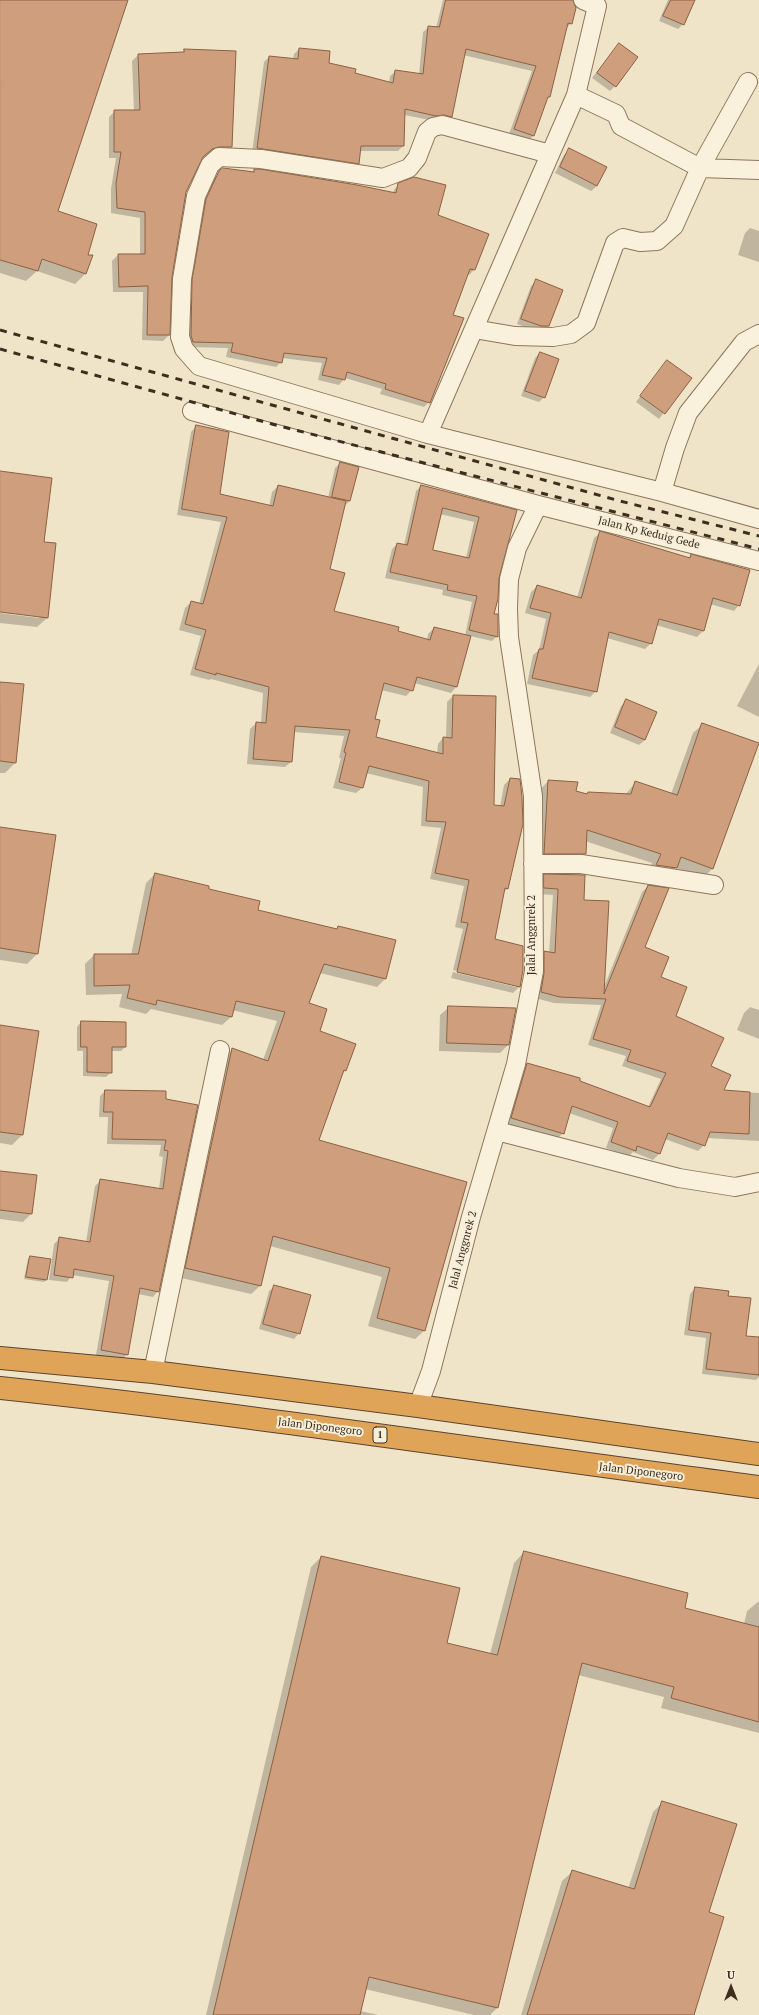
<!DOCTYPE html>
<html>
<head>
<meta charset="utf-8">
<style>
  body { margin:0 }
  #map { position:relative; width:759px; height:2015px; overflow:hidden; background:#f0e4c8; font-family:"PT Serif",serif }
  canvas { display:block }
  .north { position:absolute; left:711px; top:1967px; width:40px; height:40px; -webkit-text-stroke:3px #f7eed8; paint-order:stroke; rotate:0deg; font-size:11px; font-weight:700; line-height:16px; text-align:center; color:#3d2e20 }
  .north::after { content:''; display:block; margin:auto; width:14px; height:18px; background:#3d2e20; clip-path:polygon(50% 0,100% 100%,50% 72%,0 100%) }
</style>
</head>
<body>
<div id="map">
<canvas width="759" height="2015"></canvas>
<div class="north">U</div>
</div>
<script>
const c = document.querySelector('canvas').getContext('2d');
c.lineJoin = 'round';
function fill(path, color) { c.fillStyle = color; c.fill(path, 'evenodd'); }
function trace(path, color, width, dash) { c.strokeStyle = color; c.lineWidth = width; c.lineCap = dash ? 'butt' : 'round'; c.setLineDash(dash || []); c.stroke(path); }
function drawText(font, color, halo, rows, align = 'center') {
  c.font = font + ' "PT Serif",serif'; c.lineWidth = 4; c.setLineDash([]); c.textBaseline = 'middle'; c.strokeStyle = halo; c.fillStyle = color; for (const [text, x, y, turn = 0] of rows) {
    c.save(); c.translate(x, y); c.rotate((+turn || 0) * Math.PI / 180); c.textAlign = isNaN(turn) ? turn : align; if (halo) c.strokeText(text, 0, 0); c.fillText(text, 0, 0); c.restore();
  }
}
fill(new Path2D(`
  M0 0H127L57 211 87 256H92L85 274 75 284 37 271 26 281 0 273Z
  M443 0H572L571 23 566 29 549 97 546 100 533 136 528 141 509 134 532 71 463 55 451 116 446 122 430 120 404 115 403 146 398 151H359L358 163 353 168 252 153 264 62 269 57 293 60 294 54 299 49 353 74 389 83 390 76 396 71 419 74 423 32 429 27 436 28Z
  M668 0H694L683 24 678 29 659 21Z
  M619 44 615 86 610 91 592 78Z
  M185 50 231 147 225 152H212L202 158 185 192 171 277 169 335 163 341 142 340 143 292H113L112 261 118 255H140V218L111 213V189L116 158H109V117L115 111H134L132 61 138 55 181 53Z
  M570 150 597 186 591 191 555 173 564 155Z
  M223 169 252 172 254 170 392 194 394 190 399 184 437 216 474 270 469 275 467 274 452 316 429 402 424 407 380 394 382 389 345 378 339 385 318 380 322 363 282 358 281 362 276 367 226 357 228 348 188 347V286L201 205 214 178Z
  M750 228 759 231V262L738 255 745 233Z
  M536 281 549 326 543 331H535L517 324 531 286Z
  M540 353 544 397 539 402 521 396 535 358Z
  M662 367 690 378 659 419 636 402Z
  M196 426 219 495 269 507 272 492 278 486 328 498 335 468 340 463 350 501 344 506 329 570 333 611 397 632 427 640 428 634 434 628 465 636 472 602 442 595 443 590 385 578 392 549 397 544 404 545 416 491 421 486 515 511 498 578 493 614 497 636 492 641 470 636 456 687 451 693 414 683 412 690 406 696 381 690 374 719 375 738 437 754 438 744 443 738H446L447 702 453 696 495 697 493 806 500 807 504 785 510 779 507 889 503 892 494 940 522 970 519 987 513 993 451 978 453 972 516 987V985L453 970 463 929 455 927 464 886 430 879 441 828 421 826 423 787 366 773 362 788 356 793 333 788 341 758H339L344 736 294 732 291 762 285 767 247 764 250 729 256 723H261L263 693 211 679 209 680 190 675 201 636 179 630 185 608 191 602 199 604 221 522 177 515 191 432ZM440 514 474 522 466 558 432 551Z
  M0 472 42 542 47 618 37 627 0 623V613L39 618V616L0 611Z
  M600 533 688 558 691 556 739 605 734 611 710 604 703 631 697 637 656 625 651 643 645 649 607 638 596 691 590 697 527 684 533 655 539 650 546 619 525 613 531 592 537 586 577 598 594 538Z
  M759 664V717L737 706Z
  M0 683 15 763 5 773H0Z
  M627 700 645 740 639 745 610 733 621 706Z
  M703 724 713 868 703 878 676 868 666 877 648 874 652 863 585 841V854L575 863 535 862 539 791 548 781 586 795H625L635 783 671 794 693 733Z
  M0 828 38 953 27 964 0 960Z
  M155 874 207 890 257 911 336 930 338 928 386 978 377 987 320 973 308 1004 318 1031 354 1044 345 1071 341 1074 317 1141 466 1182 424 1331 415 1339 368 1326 382 1277 270 1246 260 1286 251 1294 177 1277 223 1058 232 1050 263 1060 277 1021 232 1010 231 1017 222 1025 151 1009 146 1014 119 1007 122 994 86 995 85 964 94 955H131L146 883Z
  M544 876 583 900 604 987 642 892 648 886 644 948 660 978 674 1017 710 1066 723 1091 759 1093V1141L707 1138 704 1145 698 1151 665 1139 659 1154 653 1160 633 1152 629 1156 606 1148 613 1128 569 1113 563 1133 557 1139 506 1124 521 1070 527 1064 648 1107 661 1079 622 1066 626 1056 588 1045 601 1005 554 1003 535 998 539 958 545 952 549 953 553 895 538 894V881Z
  M449 1007 508 1045 500 1053 439 1051 440 1015Z
  M750 1007 759 1010V1039L737 1030 744 1013Z
  M81 1022 125 1047 121 1051H111V1072L106 1077 83 1076V1051H77V1027Z
  M0 1026 22 1135 12 1145 0 1143Z
  M105 1091 197 1106 158 1291 153 1297 138 1294 127 1354 122 1360 96 1355 109 1281 72 1275 67 1282 49 1280 54 1244 60 1238 86 1242 95 1186 100 1181 159 1189 163 1157 159 1156 161 1145 107 1144 108 1117H99L100 1096Z
  M0 1172 31 1214 23 1222 0 1219Z
  M30 1257 49 1260 46 1280 44 1282 24 1279 28 1259Z
  M275 1286 299 1333 294 1339 259 1329 269 1291Z
  M695 1288 727 1297 745 1337 759 1338V1377L756 1380 702 1374 706 1338 684 1335 690 1294Z
  M524 1552 683 1609 744 1624 747 1611 759 1601V1733L661 1708 664 1697 578 1675 497 2008 490 2015H474L365 1989 360 2011 379 2015H206L311 1567 321 1557 446 1644 490 1654 514 1563Z
  M663 1802 708 1913 693 2015H521L562 1881 573 1871 628 1889 653 1812Z`), '#0003');
const building = new Path2D(`
  M0 0H128L58 211 97 224 88 255H93L86 274 42 259 38 271 0 260Z
  M446 0H573L576 8 572 24 568 23 550 97H548L534 136 514 129 536 66 466 49 452 117 444 115 436 116 405 109 404 146H361L359 164 257 148 269 56 298 59 299 48 330 51 329 63 356 69 355 73 393 83 395 70 423 74 428 26 439 27Z
  M671 0H695L684 25 663 16Z
  M619 43 638 57 616 87 597 73Z
  M184 49 236 51 232 147H219L212 149 203 157 186 192 172 277 170 335H147L148 286 119 287 118 254H145V212L117 208 116 183 121 152H114V110H140L138 54 184 52Z
  M569 148 607 167 597 186 560 167Z
  M223 168 254 172V169H260L357 185 396 193 398 183 414 177 446 185 438 215 489 234 475 270 470 269 453 315 464 318 430 403 385 389 386 384 347 372 345 380 322 375 327 358 284 353 282 363 231 352 233 343 193 342 191 335 192 280 206 199 219 171Z
  M536 279 563 290 549 326H541L521 319Z
  M540 352 559 359 545 398 525 391Z
  M667 360 692 378 665 414 640 396Z
  M196 425 229 432 220 494 273 506 278 485 346 501 330 569 345 573 334 611 399 627 398 631 430 640 434 627 471 636 457 687 417 677 413 691 384 683 375 719 380 720 376 737 443 754V737L452 738 453 695 496 696 494 805 504 806 510 778 520 779 522 797 523 824 508 889 505 888 495 939 523 946V970L520 987 457 972 468 923 461 922 469 880 435 873 446 822 426 821 429 781 369 766 363 788 339 782 346 753 344 752 350 730 295 726 292 762 253 759 256 722 266 723 269 687 216 673V675L195 669 206 630 185 624 191 601 203 604 227 517 182 509Z
  M340 462 359 467 350 501 332 497Z
  M0 471 52 478 44 542 56 543 48 618 0 612Z
  M421 485 517 510 499 578 498 599 494 614H498V637L469 630 477 596 447 590 448 585 390 572 397 543 407 545ZM443 508 479 517 469 558 433 550Z
  M600 531 690 558 691 554 750 570 740 606 713 598 704 631 659 619 652 644 609 632 597 692 532 678 539 649H543L551 613 530 608 537 585 581 598Z
  M0 682 24 684 16 763 0 761Z
  M626 699 657 712 645 740 615 727Z
  M702 723 759 743 713 869 681 857 677 868 656 865 661 854 587 830 586 854H544L548 780 578 782 576 791 587 794 588 792 631 794 635 781 677 795Z
  M0 827 56 835 38 954 0 948Z
  M155 873 209 886V889L260 901 258 910 337 929 338 926 396 940 386 979 324 964 309 1003 327 1009 320 1031 356 1044 346 1071 344 1070 319 1140 467 1182 425 1331 377 1318 390 1268 273 1236 261 1286 185 1268 232 1048 268 1061 285 1012 236 1001 232 1017 157 1000 156 1005 127 998 130 985 94 986V954H138Z
  M544 874 585 875 584 900 609 901 604 994 648 885 669 888 645 947 669 957 661 977 687 987 676 1016 724 1038 711 1066 731 1075 724 1090 750 1092 749 1134 710 1132 705 1146 668 1133 660 1154 637 1146 636 1151 611 1142 618 1122 572 1106 564 1134 511 1118 527 1063 580 1078V1081L650 1107 666 1073 627 1061 631 1050 593 1039 606 999 560 997 541 992 544 973V951L555 953 558 889 544 888Z
  M448 1006 516 1008 509 1045 447 1043Z
  M81 1021 126 1022V1047H112V1073L87 1072V1047H81Z
  M0 1025 39 1031 23 1135 0 1132Z
  M105 1090 166 1091V1099L198 1105 159 1292 140 1288 128 1355 101 1350 114 1276 74 1269 73 1278 54 1275 59 1237 90 1242 100 1179 163 1189 168 1151 164 1150 166 1140 112 1139 113 1112H104Z
  M0 1171 37 1175 32 1214 0 1210Z
  M30 1256 51 1259 47 1280 26 1277Z
  M274 1285 311 1295 300 1334 263 1324Z
  M695 1287 729 1291 728 1296 751 1298 746 1336 759 1337V1375L706 1369 711 1333 689 1330Z
  M524 1551 688 1593 685 1608 759 1627V1722L671 1698 674 1687 582 1663 498 2008 369 1977 360 2015H213L321 1556 460 1588 447 1643 497 1655Z
  M662 1801 737 1824 709 1912 724 1917 694 2015H527L572 1870 634 1889Z`);
fill(building, '#cf9f7d');
trace(building, '#8d5f41', 1);
const street = new Path2D(`
  M576 95 616 114 621 126 700 168 759 170
  M550 154 442 125 433 127 427 132 417 158 409 168 383 178 261 159 219 157 210 165 196 196 182 279 180 337 184 349 199 366 428 434 662 492 759 519
  M474 329 515 336 553 337 571 334 586 323 615 243 623 238 640 242 657 241 674 226 700 168 748 82
  M192 411 538 505 759 561
  M428 434 576 95 597 6 583 0
  M662 492 675 448 688 413 744 342 759 334
  M533 864H581L714 885
  M497 1131 679 1178 735 1187 759 1182
  M153 1372 220 1050
  M418 1406 431 1371 471 1217 516 1064 534 971 533 796 509 637 508 609 509 579 517 548 538 505`);
const highway = new Path2D(`
  M0 1358 153 1372 418 1406 759 1454
  M0 1388C254 1415 506 1454 759 1487`);
trace(street, '#8d765c', 20);
trace(highway, '#5b4430', 24);
trace(street, '#faf1dc', 18);
trace(highway, '#e0a458', 22);
trace(new Path2D(`
  M0 330 620 501 759 536
  M0 349 272 424 759 549`), '#3d2e20', 3, [7, 7]);
for (const [x, y, w] of [
  [380,1435,14]
]) { const box = new Path2D(); box.roundRect(x - w / 2, y - 8, w, 16, 3); c.fillStyle = '#f7eed8'; c.fill(box); trace(box, '#3d2e20', 1); }
drawText('bold 10px', '#3d2e20', null, [
  ["1",380,1435]
]);
drawText('11px', '#3d2e20', '#f7eed8', [
  ["Jalan Kp Keduig Gede",649,533,14],
  ["Jalal Anggnrek 2",532,935,-90],
  ["Jalal Anggnrek 2",463,1250,-75],
  ["Jalan Diponegoro",320,1427,7],
  ["Jalan Diponegoro",641,1472,7]
]);
</script>
</body>
</html>
